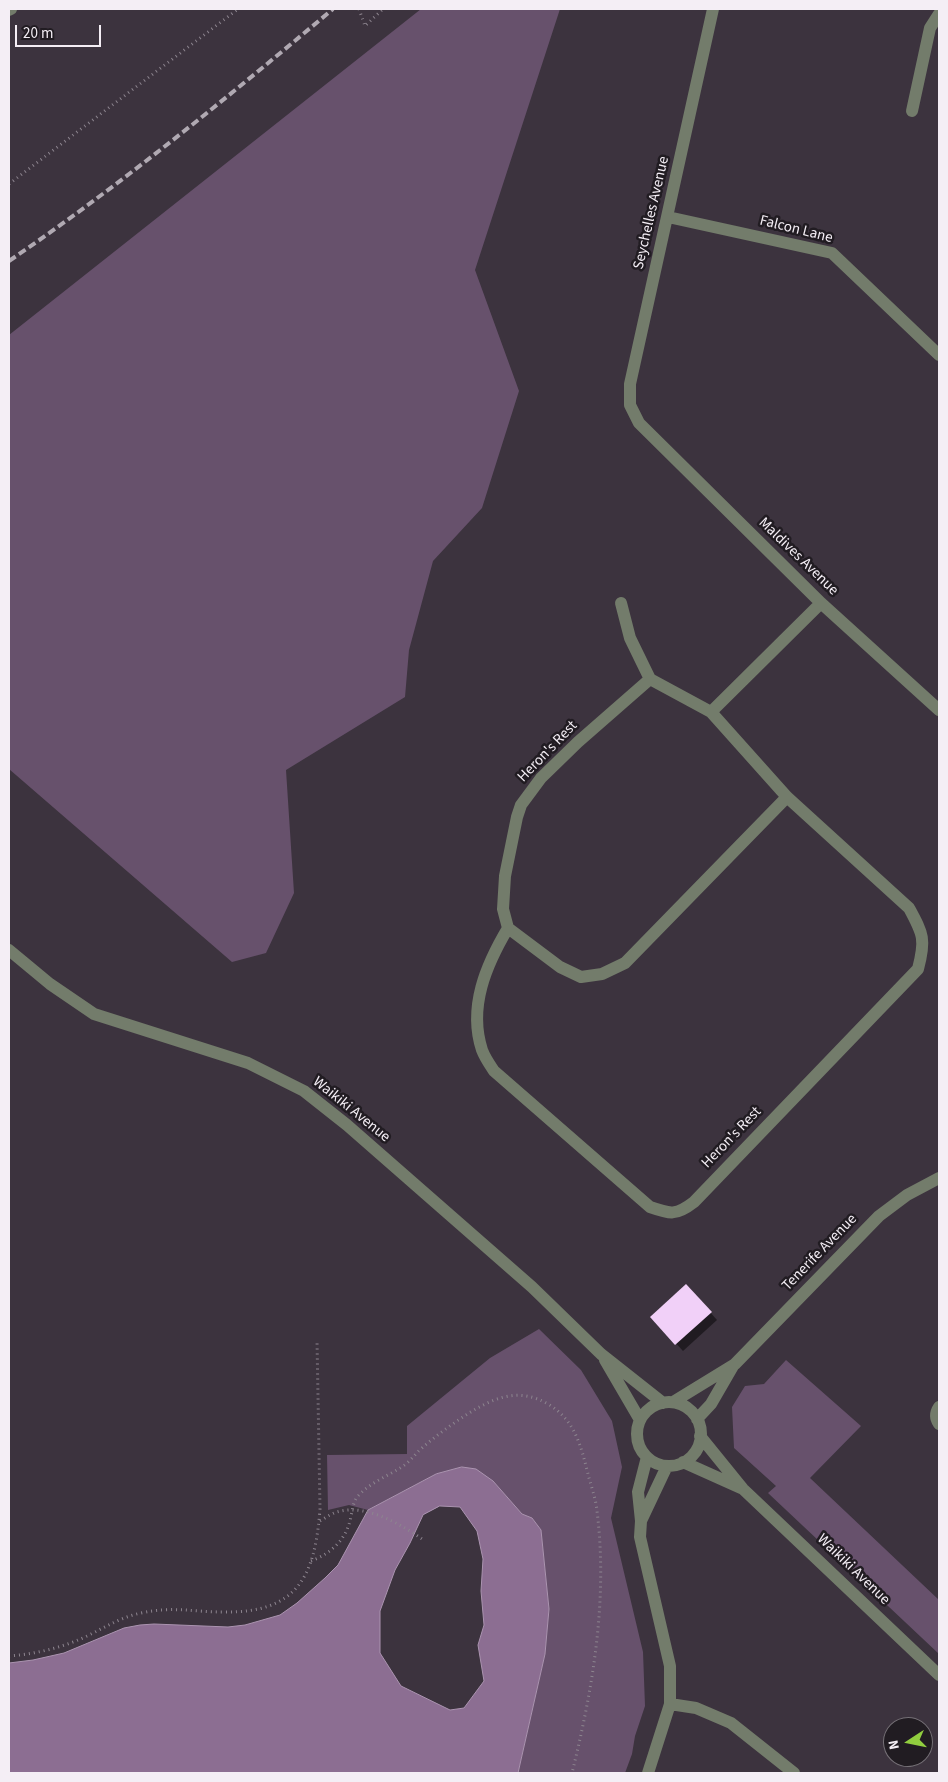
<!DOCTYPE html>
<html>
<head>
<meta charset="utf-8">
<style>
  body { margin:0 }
  #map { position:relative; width:948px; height:1782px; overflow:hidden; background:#3c333e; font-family:"Source Sans 3",sans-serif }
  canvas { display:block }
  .frame { position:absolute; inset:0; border:10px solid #f4eef5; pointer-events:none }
  .north { position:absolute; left:883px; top:1717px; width:50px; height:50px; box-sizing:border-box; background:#211c22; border:1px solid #757076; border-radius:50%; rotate:259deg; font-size:14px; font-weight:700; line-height:20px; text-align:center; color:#f4eef5 }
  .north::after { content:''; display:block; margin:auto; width:18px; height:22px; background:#91cd3f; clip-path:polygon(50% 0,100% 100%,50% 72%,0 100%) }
  .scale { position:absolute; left:15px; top:25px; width:86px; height:22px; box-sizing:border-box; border:2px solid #f4eef5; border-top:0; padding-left:6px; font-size:15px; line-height:18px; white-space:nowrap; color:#f4eef5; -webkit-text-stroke:4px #211c22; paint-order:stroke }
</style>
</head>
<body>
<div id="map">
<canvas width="948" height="1782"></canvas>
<div class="frame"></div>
<div class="north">N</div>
<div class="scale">20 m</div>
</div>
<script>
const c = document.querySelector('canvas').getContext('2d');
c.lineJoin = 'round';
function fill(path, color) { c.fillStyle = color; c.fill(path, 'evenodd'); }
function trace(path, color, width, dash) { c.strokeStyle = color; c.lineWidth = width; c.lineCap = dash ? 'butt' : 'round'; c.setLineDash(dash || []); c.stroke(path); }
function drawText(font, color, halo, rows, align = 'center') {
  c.font = font + ' "Source Sans 3",sans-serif'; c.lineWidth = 5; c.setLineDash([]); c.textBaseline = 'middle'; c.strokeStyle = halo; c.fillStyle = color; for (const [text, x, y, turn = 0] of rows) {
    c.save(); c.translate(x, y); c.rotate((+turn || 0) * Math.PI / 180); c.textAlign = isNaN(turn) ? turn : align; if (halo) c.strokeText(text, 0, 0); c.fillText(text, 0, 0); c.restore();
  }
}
fill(new Path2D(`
  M421 9H560L475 270 519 391 482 508 433 561 409 650 405 697 286 770 294 893 266 953 232 962 9 769V335Z
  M539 1329 581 1370 612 1421 622 1467 611 1518 643 1652 645 1706 635 1736 632 1754 625 1773H518L545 1654 549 1609 541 1530 532 1518 522 1514 493 1481 436 1474 368 1510 349 1505 328 1510 327 1455 407 1454V1426L490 1358Z
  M786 1360 861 1426 810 1478 939 1600V1654L768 1493 776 1486 734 1448 732 1407 745 1386 764 1384Z`), '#67516c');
const water = new Path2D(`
  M462 1467 476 1469 493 1481 522 1514 532 1518 541 1530 549 1609 545 1654 518 1773H9V1663L33 1660 64 1653 124 1628 140 1625 154 1624 228 1627 245 1625 280 1615 297 1603 325 1578 338 1565 368 1510 436 1474ZM440 1506 460 1507 477 1531 483 1559 481 1591 484 1625 478 1645 484 1681 464 1708 450 1710 401 1686 380 1653V1611L395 1570 410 1543 423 1515Z`);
fill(water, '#8c6e92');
trace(water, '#ab94b0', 1);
fill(new Path2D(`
  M693 1293 717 1320 683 1351 652 1317Z`), '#0007');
fill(new Path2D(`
  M686 1284 712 1312 675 1345 650 1317Z`), '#f1d0f8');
trace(new Path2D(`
  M359 9 365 26 383 9
  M9 184 238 9
  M320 1521C327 1517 333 1512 341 1511 368 1505 402 1525 422 1539
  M311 1561C332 1553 347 1539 351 1516 353 1508 353 1501 359 1495 372 1481 391 1475 406 1464 412 1459 416 1453 422 1448 438 1434 456 1421 474 1410 500 1395 522 1389 548 1404 575 1420 581 1446 588 1474 591 1486 596 1499 597 1511 608 1599 593 1688 572 1773
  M9 1656C35 1654 61 1648 85 1637 104 1628 121 1617 141 1613 173 1606 192 1612 224 1612 298 1613 315 1576 320 1509L317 1340`), '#8d858f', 3, [1, 4]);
trace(new Path2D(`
  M713 9 630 384V405L639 423 821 603 939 710
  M9 10 11 9
  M912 111 930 28 939 14
  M668 217 832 253 939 355
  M650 679 578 742 541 778 521 805 517 817 505 876 503 909 508 928 560 967 581 977 602 974 625 963 787 797
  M711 712 821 603
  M508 928C486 965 468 1007 482 1050 485 1058 490 1065 494 1071L650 1207C670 1214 676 1216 694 1202L918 969C926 939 923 934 909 908L787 797 711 712 650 679 630 638 621 603
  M9 950 50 984 94 1014 248 1063 304 1091 347 1125 532 1287 601 1354 663 1403
  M605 1360 640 1420
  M673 1402 735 1364 879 1216 907 1195 939 1178
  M637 1434a32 32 0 1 1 64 0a32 32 0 1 1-64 0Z
  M939 1407C935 1413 935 1418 939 1424
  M697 1419 711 1404 733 1366
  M700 1436 743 1489 939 1675
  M647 1457 638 1492 641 1521 640 1537 670 1666V1704L648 1773
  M683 1462 741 1488
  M641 1521 667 1466
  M670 1704 696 1708 731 1723 794 1773`), '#737c6b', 12);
trace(new Path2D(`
  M9 261C122 184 228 97 333 9`), '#b0a9b2', 4, [8, 4]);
drawText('15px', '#f4eef5', '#211c22', [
  ["Seychelles Avenue",652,213,-77],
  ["Falcon Lane",796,230,14],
  ["Maldives Avenue",798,557,44],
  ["Heron's Rest",548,752,-46],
  ["Waikiki Avenue",351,1110,39],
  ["Heron's Rest",732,1138,-46],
  ["Tenerife Avenue",820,1253,-46],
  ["Waikiki Avenue",853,1570,44]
]);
</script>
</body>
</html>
